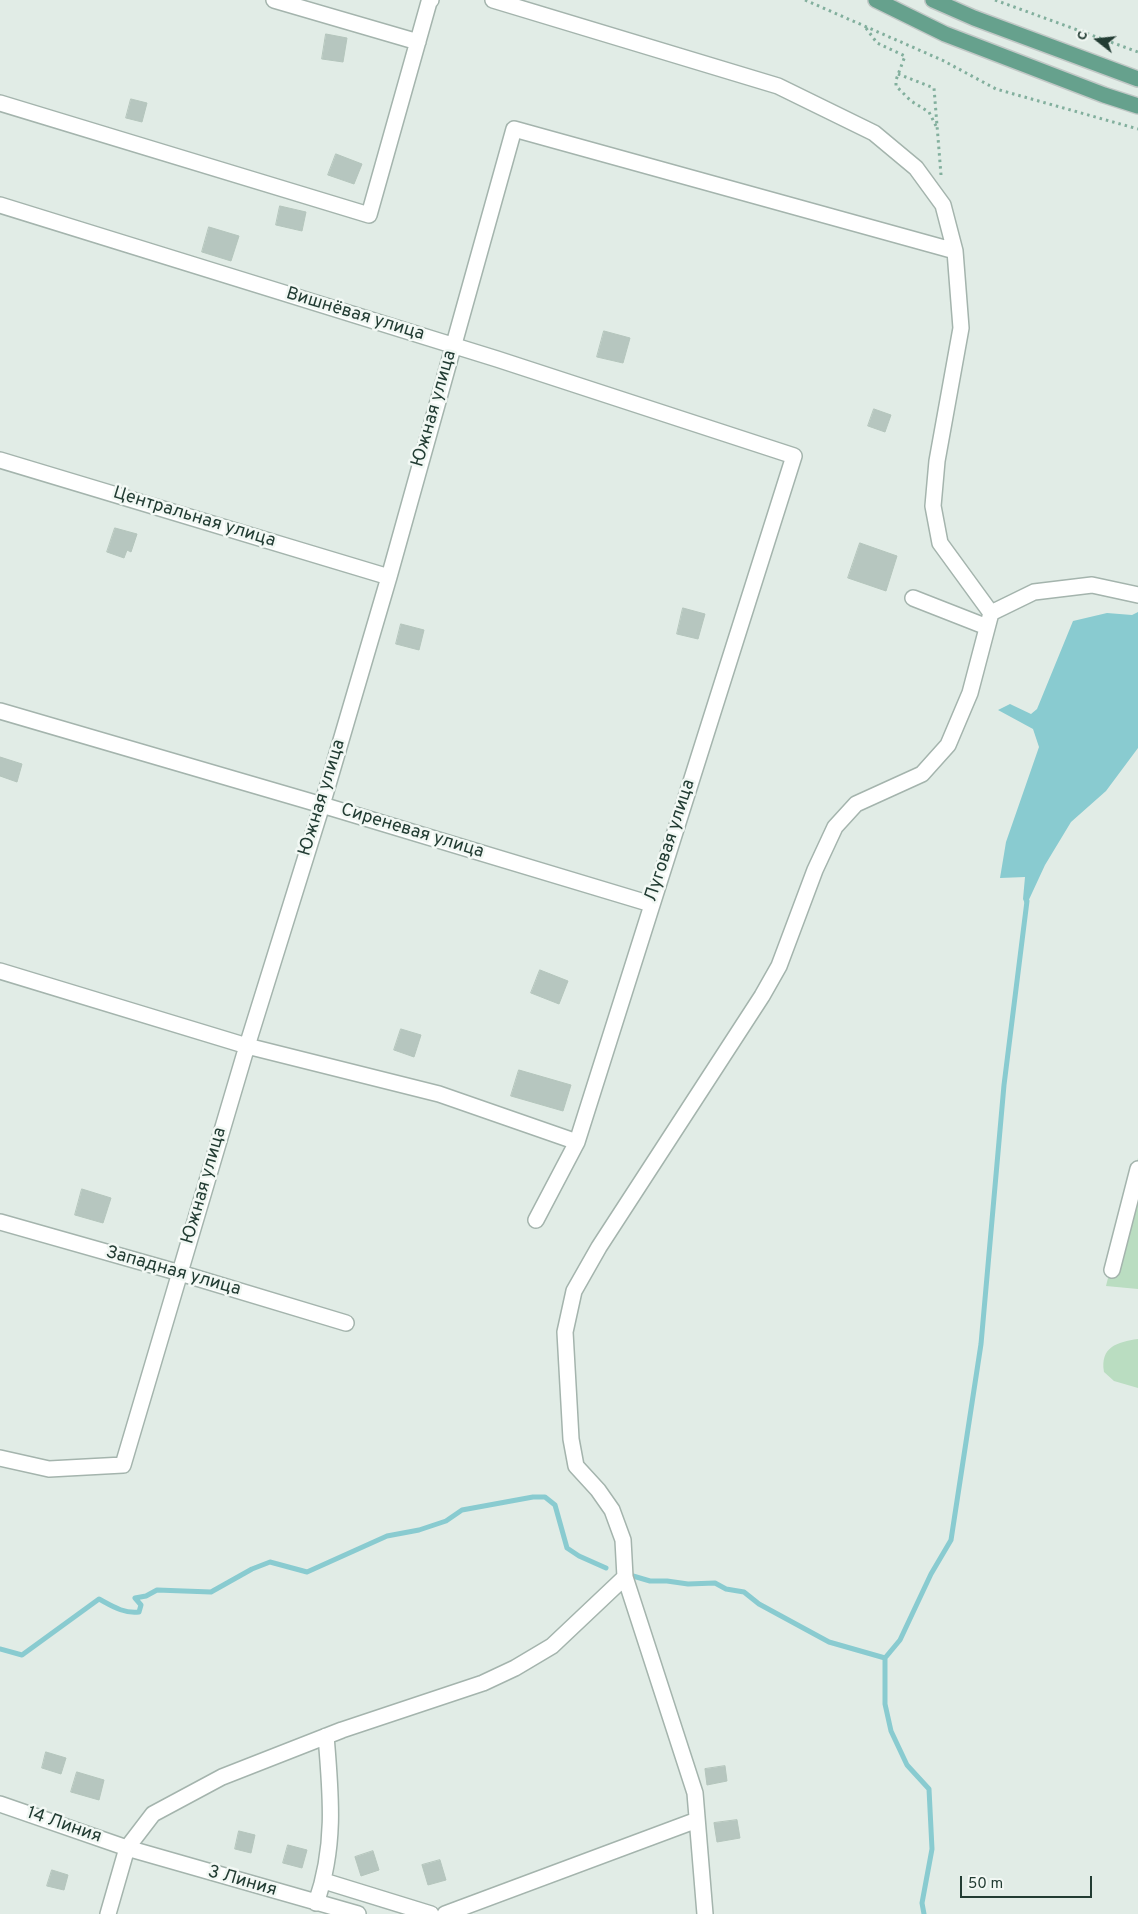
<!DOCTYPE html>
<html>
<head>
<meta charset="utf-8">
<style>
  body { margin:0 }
  #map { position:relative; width:1138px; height:1914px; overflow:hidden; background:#e1ece6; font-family:Overpass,sans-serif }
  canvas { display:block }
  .north { position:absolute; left:1073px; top:15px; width:50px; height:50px; -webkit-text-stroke:4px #f2f8f4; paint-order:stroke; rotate:286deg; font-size:14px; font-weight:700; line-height:20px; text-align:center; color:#223c33 }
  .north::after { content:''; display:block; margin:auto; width:18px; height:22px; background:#223c33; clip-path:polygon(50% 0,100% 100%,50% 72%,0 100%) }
  .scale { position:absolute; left:960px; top:1876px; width:132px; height:22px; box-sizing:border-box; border:2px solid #223c33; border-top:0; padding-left:6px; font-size:15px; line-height:18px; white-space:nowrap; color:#223c33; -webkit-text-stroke:4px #f2f8f4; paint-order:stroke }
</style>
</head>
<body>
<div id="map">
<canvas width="1138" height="1914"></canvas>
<div class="north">С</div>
<div class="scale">50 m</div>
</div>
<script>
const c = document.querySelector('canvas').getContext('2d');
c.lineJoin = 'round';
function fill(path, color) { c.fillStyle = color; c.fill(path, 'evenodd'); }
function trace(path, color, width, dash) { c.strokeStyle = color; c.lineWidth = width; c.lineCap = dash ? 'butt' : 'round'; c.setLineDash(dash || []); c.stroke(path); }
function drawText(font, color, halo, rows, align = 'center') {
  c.font = font + ' Overpass,sans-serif'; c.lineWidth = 5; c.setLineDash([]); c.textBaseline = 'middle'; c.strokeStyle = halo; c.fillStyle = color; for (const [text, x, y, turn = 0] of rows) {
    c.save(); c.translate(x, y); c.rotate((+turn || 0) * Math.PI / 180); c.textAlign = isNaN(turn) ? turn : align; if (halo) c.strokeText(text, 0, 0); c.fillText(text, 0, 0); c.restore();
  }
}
fill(new Path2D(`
  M1138 1158V1289L1106 1286Z
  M1138 1339V1388L1114 1381 1104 1372C1100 1347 1117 1342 1138 1339Z`), '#baddc1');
fill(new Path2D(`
  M1138 612V748L1106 791 1071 822 1045 865 1026 906 1023 899 1025 877 1000 878 1006 842 1039 747 1033 729 998 710 1010 704 1031 714 1037 709 1073 621 1107 613 1132 615Z`), '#89cbd0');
trace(new Path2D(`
  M633 1576 650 1581H667L688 1584 715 1583 726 1589 744 1592 759 1604 829 1642 885 1658
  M0 1649 22 1655 99 1599C112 1606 124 1614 139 1612L141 1605 135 1598 146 1596 157 1590 211 1592 252 1569 270 1562 307 1572 387 1536 419 1530 446 1521 462 1510 533 1497H545L555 1505 567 1548 579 1556 606 1568
  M924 1914 922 1903 932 1849 929 1789 907 1765 891 1731 885 1704V1658L900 1640 931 1574 951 1540 981 1344 1004 1085 1027 901`), '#89cbd0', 5);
const building = new Path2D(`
  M326 34 347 38 343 62 322 59Z
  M131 99 147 103 142 122 126 118Z
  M336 154 362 164 354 184 328 175Z
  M280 206 306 212 302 231 276 225Z
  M209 227 239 236 231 261 202 252Z
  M604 331 630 338 623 363 597 357Z
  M874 409 891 415 885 432 868 426Z
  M115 528 137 534 131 552 127 550 124 558 107 552Z
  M860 543 897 556 886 591 848 578Z
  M683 608 705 614 698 639 677 634Z
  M401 624 424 630 419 650 396 644Z
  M0 757 22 764 17 782 0 776Z
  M540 970 568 981 559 1004 531 993Z
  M401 1029 421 1035 414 1057 394 1050Z
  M519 1070 571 1085 563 1111 511 1096Z
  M82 1189 111 1198 103 1223 75 1215Z
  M46 1752 66 1758 61 1774 42 1768Z
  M725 1766 727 1781 707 1785 705 1769Z
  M77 1772 104 1780 99 1800 71 1792Z
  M737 1820 740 1838 717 1842 714 1823Z
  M239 1831 255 1835 251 1853 235 1849Z
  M288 1845 307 1850 302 1868 283 1863Z
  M373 1851 379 1870 361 1876 355 1857Z
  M440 1860 446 1880 428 1885 422 1865Z
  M52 1870 68 1875 64 1890 47 1886Z`);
fill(building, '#b6c6bf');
trace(building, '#b4c5bc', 1);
const minor = new Path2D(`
  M274 0 418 42
  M493 0 778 86 874 133 916 168 943 205 955 251 961 328 937 461 933 506 940 543 991 613
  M0 103 369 215 429 2 431 0
  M0 205 497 359 794 456 577 1142 536 1220
  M0 460 389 577
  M913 598 987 627
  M0 711 322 805 651 904
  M0 971 247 1046 439 1094 577 1142
  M0 1222 180 1273 346 1323
  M1112 1270 1138 1169
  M0 1458 49 1469 123 1465 247 1046 322 805 389 577 514 129 955 251
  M0 1804 127 1848 358 1914
  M324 1881 431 1914
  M316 1903C336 1847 331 1795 326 1736
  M108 1914 127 1848 153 1814 222 1777 342 1730 483 1683 515 1668 552 1646 625 1577
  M445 1914 697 1820
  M705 1914 695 1793 625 1577 623 1540 612 1510 598 1490 576 1466 571 1439 565 1332 574 1291 599 1247 762 996 779 966 815 870 835 827 856 804 922 774 948 745 970 693 991 613 1034 592 1092 585 1138 595`);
const major = new Path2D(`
  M876 0 945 34 1104 95 1138 106
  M933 0 974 18 1138 79`);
trace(minor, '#a4b4ad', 18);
trace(major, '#c1c8c6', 18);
trace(new Path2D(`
  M805 0 942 60 996 89 1138 129
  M995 0 1138 52
  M866 28 877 43 905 56 896 80V86L911 101 929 112 936 126
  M898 74 934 88 941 175`), '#82af9d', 3, [2.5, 4]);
trace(minor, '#fff', 15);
trace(major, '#66a18d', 15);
drawText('18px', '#223c33', '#f2f8f4', [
  ["Вишнёвая улица",355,315,17],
  ["Южная улица",435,409,-74],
  ["Центральная улица",194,518,17],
  ["Южная улица",323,798,-73],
  ["Сиреневая улица",412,832,17],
  ["Луговая улица",671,841,-72],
  ["Южная улица",205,1186,-74],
  ["Западная улица",173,1272,16],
  ["14 Линия",64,1826,19],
  ["3 Линия",242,1882,16]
]);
</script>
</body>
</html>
